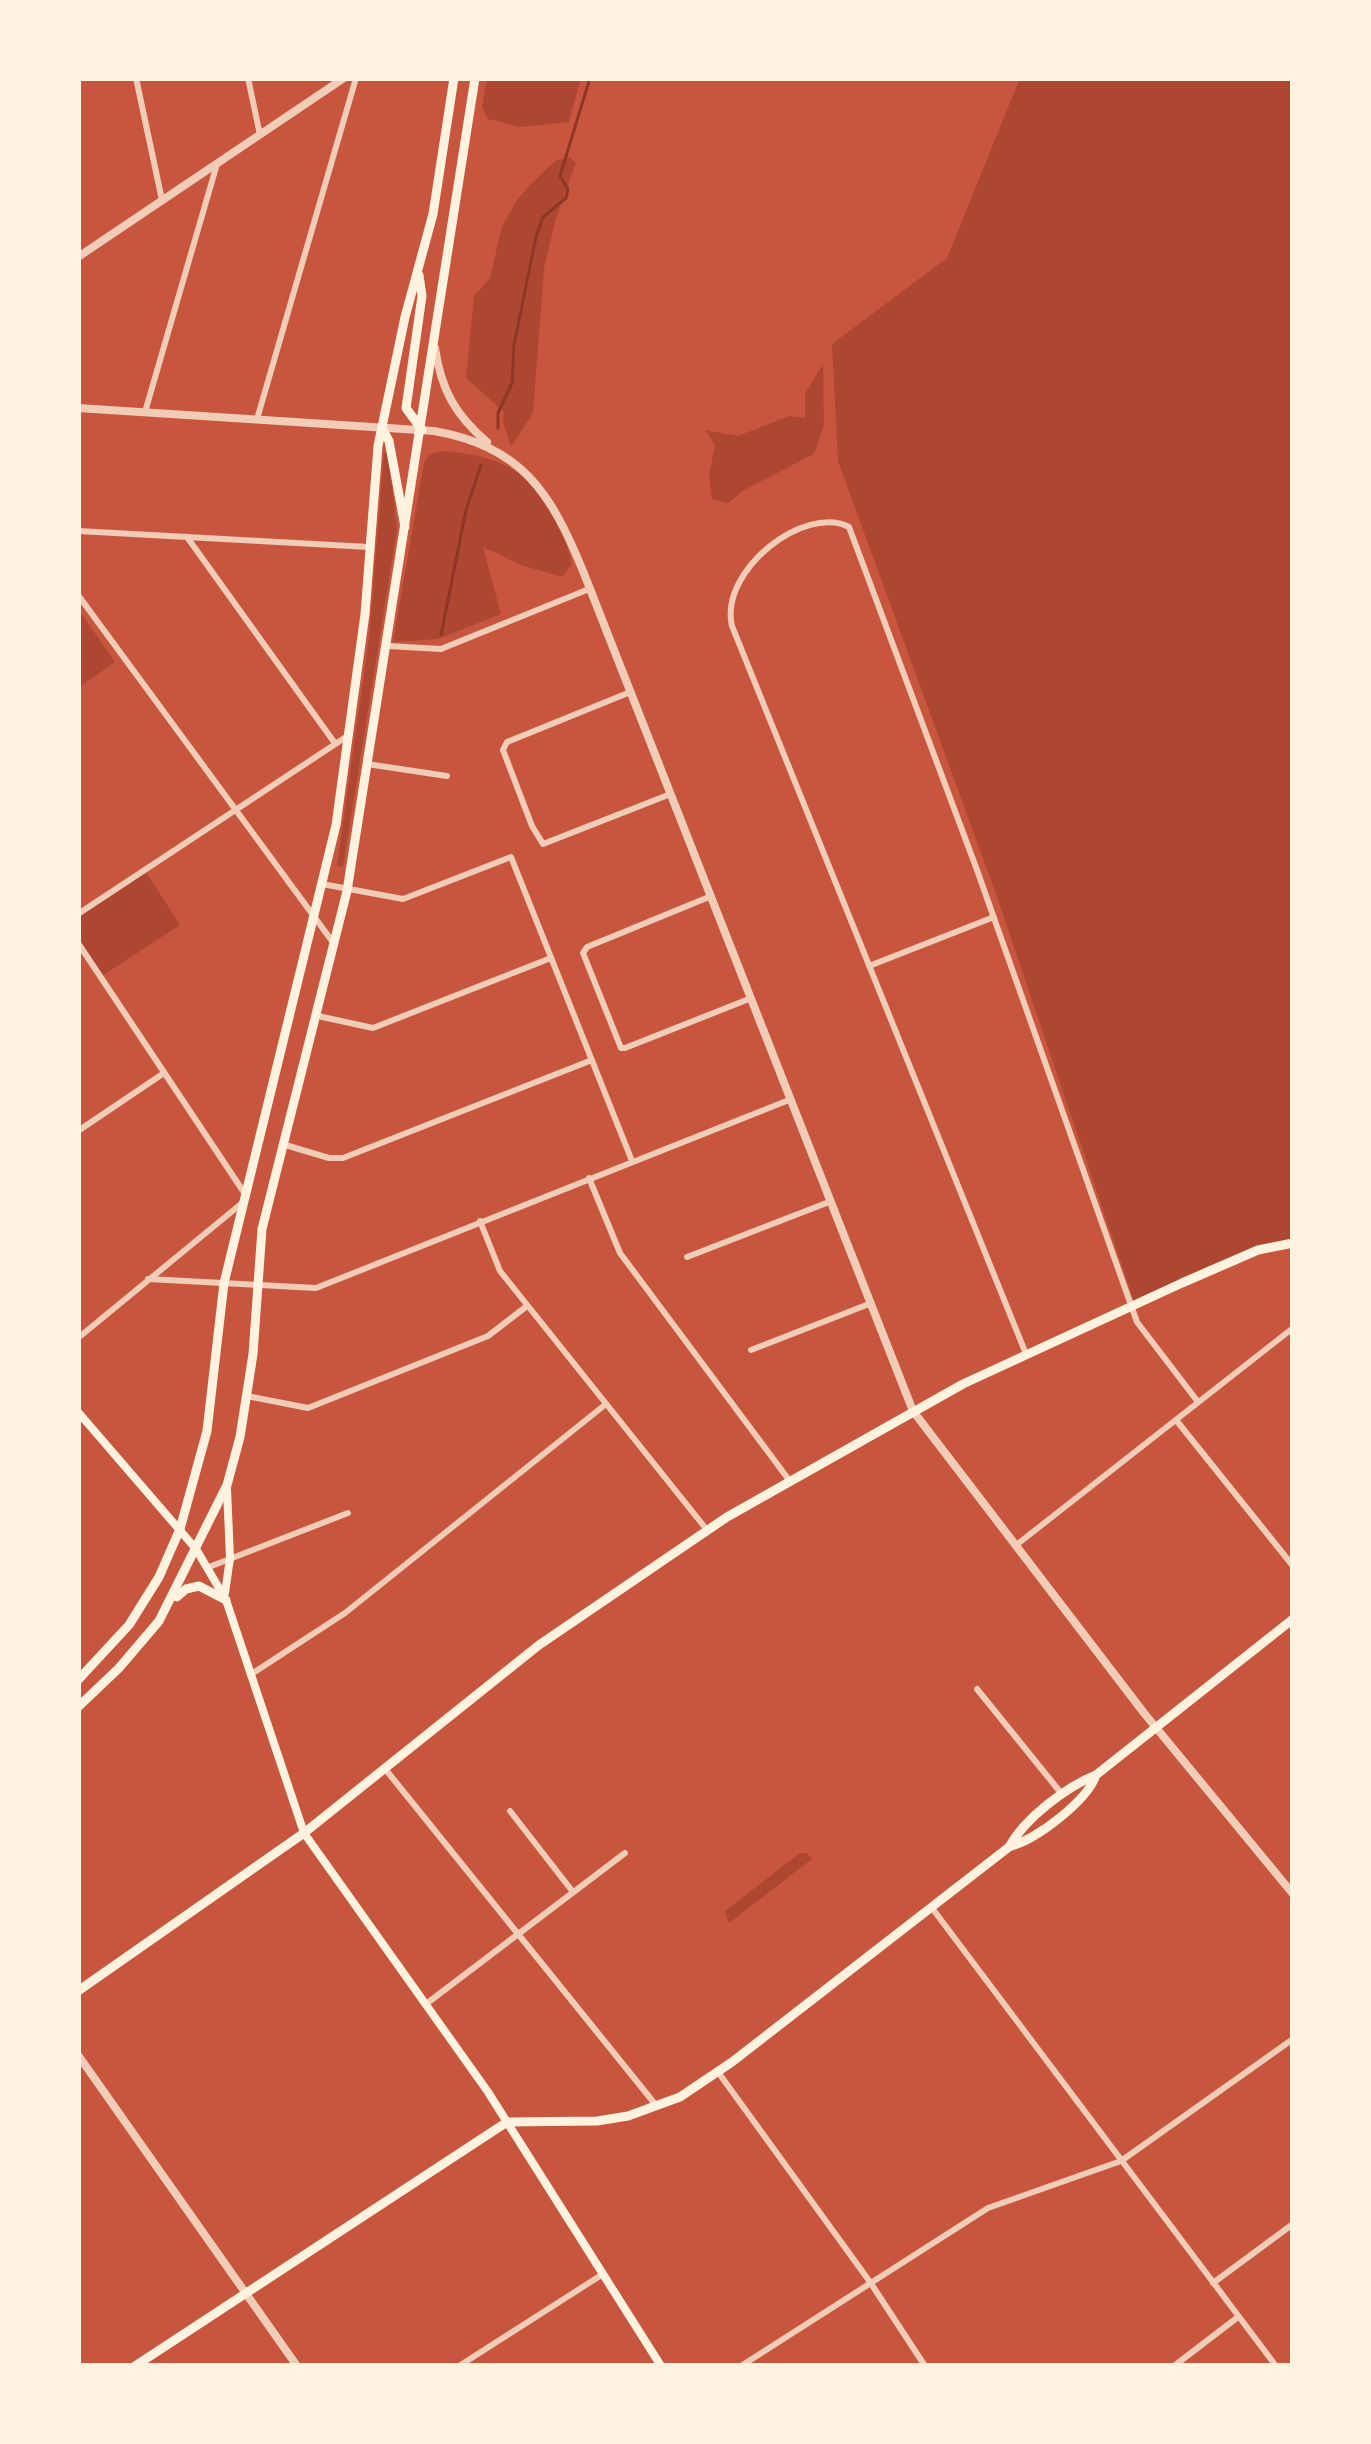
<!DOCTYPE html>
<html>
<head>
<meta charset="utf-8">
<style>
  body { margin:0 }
  #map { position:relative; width:1371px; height:2444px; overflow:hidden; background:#c8553d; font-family:"Fira Sans",sans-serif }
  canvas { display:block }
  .frame { position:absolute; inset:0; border:81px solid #fff3e0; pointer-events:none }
</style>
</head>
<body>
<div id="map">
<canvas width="1371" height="2444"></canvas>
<div class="frame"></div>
</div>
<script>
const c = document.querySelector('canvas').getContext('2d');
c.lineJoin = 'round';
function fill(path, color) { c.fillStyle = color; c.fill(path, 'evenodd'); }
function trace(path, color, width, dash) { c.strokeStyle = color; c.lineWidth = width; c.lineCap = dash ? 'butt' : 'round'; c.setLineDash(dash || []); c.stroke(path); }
fill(new Path2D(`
  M487 78H581L569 122 520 127 488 119 482 107Z
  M1020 78H1293V1241L1134 1301 996 894 838 461 832 344 947 258Z
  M569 157 576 163 556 218 544 268 533 413 511 447 503 422 504 412 466 378 474 296 490 278 502 226 517 200 531 184 555 161Z
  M823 364 824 425 814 454 744 490 728 503 712 499 709 476 715 445 705 430 738 436 789 416 805 418V394Z
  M441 451C517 455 555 489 572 564L562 577 521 565 483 547 501 614 438 639 393 642 424 463 429 455Z
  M384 452 388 453 397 529 343 867 337 866 369 638Z
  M78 609 115 662 78 688Z
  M146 872 180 925 102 976 78 941V917Z
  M800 1853H807L812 1859 729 1923 725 1911Z`), '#ae4732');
trace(new Path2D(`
  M498 428V413L512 383 514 345 536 237 543 217 566 198 568 189 560 176 590 78
  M441 635 466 510 481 465`), '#8f3625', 3);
trace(new Path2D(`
  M136 78 162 200
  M248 78 260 135
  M145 412 217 164
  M257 419 356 78
  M78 531 369 547
  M187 537 334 742
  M78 595 332 941
  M388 646 441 649 589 589
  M628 693 507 742 503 750 532 826 543 844 668 795
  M367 764 447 776
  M322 884 403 899 511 857 632 1161
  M709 897 587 947 583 953 621 1048H625L749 999
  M78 914 346 737
  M78 943 245 1194
  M869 966 994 917
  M318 1016 373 1028 551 958
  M78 1131 164 1073
  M282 1144 329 1158H343L592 1060
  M589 1178 620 1253 789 1480
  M480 1221 500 1271 707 1530
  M687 1257 829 1202
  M148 1279 316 1288 789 1100
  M78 1338 241 1204
  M751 1350 869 1304
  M1026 1354 732 626C719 570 805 504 849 527L977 870 1137 1322 1198 1402
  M247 1396 308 1408 488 1336 527 1306
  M1176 1420 1293 1566
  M1015 1546 1293 1328
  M209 1567 348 1513
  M250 1675 345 1613 606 1404
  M977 1689 1061 1793
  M386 1770 655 2104
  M510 1811 573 1892
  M932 1908 1276 2366
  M426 2004 625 1853
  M718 2072 870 2282 925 2366
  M78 2269V2272
  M1213 2283 1293 2224
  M459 2366 603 2274
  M741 2366 988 2208 1121 2161 1293 2039
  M1174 2366 1238 2317`), '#f1ccb7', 6);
trace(new Path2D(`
  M78 257 344 78
  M435 348C441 389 455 415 487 442
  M78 408 434 431C522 446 551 493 583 571L913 1411 1144 1713 1293 1894
  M78 2055 297 2366`), '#f1ccb7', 8);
trace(new Path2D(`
  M78 1412 196 1549 226 1600 304 1833 488 2092 661 2366
  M225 1593 230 1558 227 1489`), '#fff3e0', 8);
trace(new Path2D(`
  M419 275 422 296 406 408 422 430
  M382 428 389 441 405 527
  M177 1597 186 1589 199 1586 226 1600
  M78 1680 129 1625 159 1577 180 1529 207 1431 224 1283 336 825 365 614 378 446 405 317 433 214 454 78
  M78 1707 119 1668 159 1621 227 1485 240 1437 253 1354 262 1229 347 891 475 78
  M1011 1846C1036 1840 1088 1800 1096 1775
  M78 1991 304 1833 539 1645 727 1517 963 1384 1182 1283 1258 1250 1293 1243
  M135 2366 507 2122 597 2121 628 2116 680 2097 732 2062 1009 1847C1025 1818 1066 1787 1096 1775L1293 1619`), '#fff3e0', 9);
</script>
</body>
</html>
